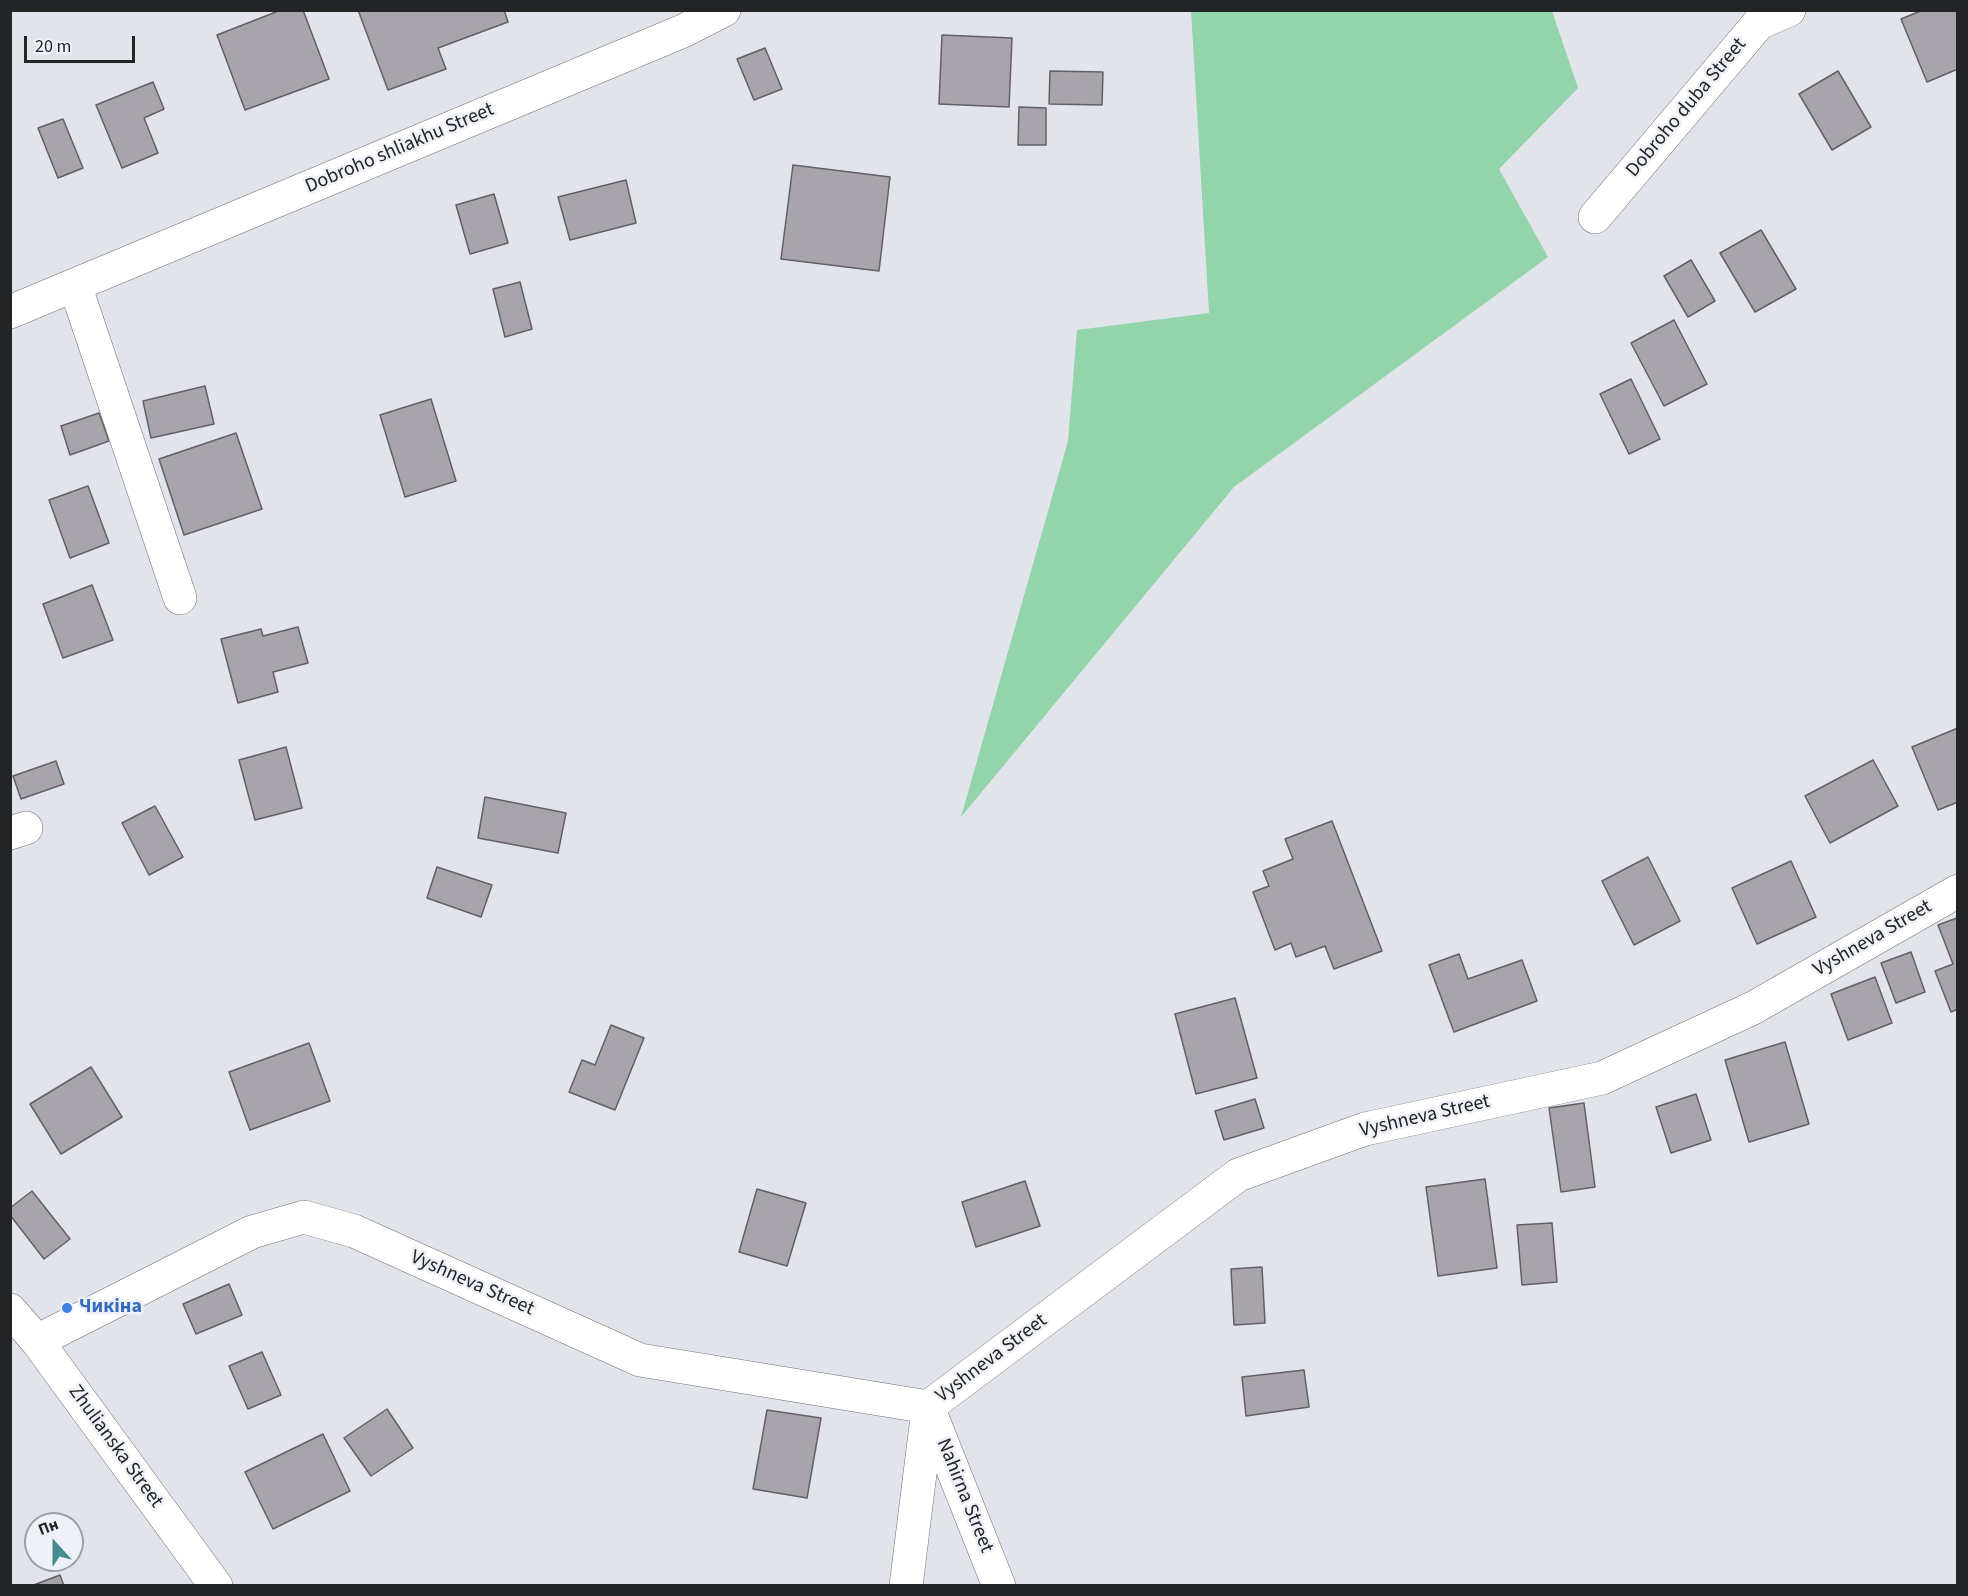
<!DOCTYPE html>
<html>
<head>
<meta charset="utf-8">
<style>
  body { margin:0 }
  #map { position:relative; width:1968px; height:1596px; overflow:hidden; background:#e2e4eb; font-family:"Source Sans 3",sans-serif }
  canvas { display:block }
  .frame { position:absolute; inset:0; border:12px solid #232426; pointer-events:none }
  .north { position:absolute; left:24px; top:1512px; width:60px; height:60px; box-sizing:border-box; background:#eff1f8; border:2px solid #9d9fa4; border-radius:50%; rotate:339deg; font-size:16px; font-weight:700; line-height:24px; text-align:center; color:#232426 }
  .north::after { content:''; display:block; margin:auto; width:21px; height:27px; background:#458d8c; clip-path:polygon(50% 0,100% 100%,50% 72%,0 100%) }
  .scale { position:absolute; left:24px; top:36px; width:111px; height:27px; box-sizing:border-box; border:3px solid #232426; border-top:0; padding-left:8px; font-size:18px; line-height:21px; white-space:nowrap; color:#232426; -webkit-text-stroke:4px #eff1f8; paint-order:stroke }
</style>
</head>
<body>
<div id="map">
<canvas width="1968" height="1596"></canvas>
<div class="frame"></div>
<div class="north">Пн</div>
<div class="scale">20 m</div>
</div>
<script>
const c = document.querySelector('canvas').getContext('2d');
c.lineJoin = 'round';
function fill(path, color) { c.fillStyle = color; c.fill(path, 'evenodd'); }
function trace(path, color, width, dash) { c.strokeStyle = color; c.lineWidth = width; c.lineCap = dash ? 'butt' : 'round'; c.setLineDash(dash || []); c.stroke(path); }
function drawText(font, color, halo, rows, align = 'center') {
  c.font = font + ' "Source Sans 3",sans-serif'; c.lineWidth = 5; c.setLineDash([]); c.textBaseline = 'middle'; c.strokeStyle = halo; c.fillStyle = color; for (const [text, x, y, turn = 0] of rows) {
    c.save(); c.translate(x, y); c.rotate((+turn || 0) * Math.PI / 180); c.textAlign = isNaN(turn) ? turn : align; if (halo) c.strokeText(text, 0, 0); c.fillText(text, 0, 0); c.restore();
  }
}
fill(new Path2D(`
  M1191 11H1552L1578 88 1499 169 1548 257 1234 487 961 817 1068 441 1077 330 1209 313Z`), '#93d4aa');
const building = new Path2D(`
  M281 10H303L329 79 245 110 217 35Z
  M358 10H504L508 22 438 48 446 69 388 90Z
  M1923 10H1958V69L1927 82 1901 19Z
  M942 35 1012 38 1009 107 939 104Z
  M765 48 782 89 754 100 737 59Z
  M1050 71 1103 72 1102 105 1049 104Z
  M1838 71 1871 127 1832 150 1799 94Z
  M153 82 164 109 144 118 158 153 122 168 96 105Z
  M1019 107 1046 108V145H1018Z
  M63 119 83 168 58 178 38 128Z
  M793 165 890 177 879 271 781 259Z
  M626 180 636 223 570 240 558 197Z
  M494 194 508 243 470 254 456 205Z
  M1761 230 1796 289 1755 312 1720 253Z
  M1691 260 1715 301 1688 317 1664 276Z
  M520 282 532 329 505 337 493 289Z
  M1674 320 1707 384 1664 406 1631 343Z
  M1631 379 1660 439 1629 454 1600 394Z
  M205 386 214 424 151 438 143 401Z
  M431 399 456 481 405 497 380 415Z
  M99 413 109 441 70 455 61 426Z
  M236 433 262 509 184 535 159 459Z
  M88 486 109 543 70 558 49 500Z
  M92 585 113 640 63 658 43 604Z
  M298 627 308 663 273 672 278 692 238 703 221 639 261 629 263 636Z
  M1958 728V802L1938 810 1912 747Z
  M286 747 302 808 255 820 239 760Z
  M1873 760 1898 806 1830 843 1805 796Z
  M56 761 64 784 21 799 13 776Z
  M485 797 566 813 558 853 478 838Z
  M155 806 183 857 149 875 122 823Z
  M1332 821 1382 951 1334 969 1325 946 1296 957 1291 943 1275 950 1253 892 1269 886 1263 871 1293 859 1285 839Z
  M1648 857 1680 921 1634 945 1602 881Z
  M1791 861 1816 917 1757 944 1732 888Z
  M437 867 492 885 481 917 427 898Z
  M1957 918 1958 1009 1951 1012 1935 971 1953 964 1938 925Z
  M1911 952 1925 992 1896 1003 1881 963Z
  M1459 954 1468 979 1522 960 1537 1001 1454 1032 1429 965Z
  M1875 977 1892 1023 1848 1040 1831 994Z
  M1235 998 1257 1078 1196 1094 1175 1014Z
  M611 1025 644 1038 615 1110 569 1092 582 1060 595 1065Z
  M1785 1042 1809 1124 1749 1142 1725 1060Z
  M309 1043 330 1101 250 1130 229 1072Z
  M91 1067 122 1117 61 1154 30 1104Z
  M1696 1094 1711 1140 1671 1153 1656 1107Z
  M1255 1099 1264 1128 1224 1140 1215 1111Z
  M1584 1103 1595 1187 1561 1192 1549 1108Z
  M1485 1179 1497 1268 1438 1276 1426 1187Z
  M1025 1181 1040 1226 976 1247 962 1202Z
  M757 1189 806 1203 787 1266 739 1252Z
  M32 1191 70 1239 44 1259 10 1215V1208Z
  M1552 1223 1557 1282 1522 1285 1517 1225Z
  M1262 1267 1265 1323 1234 1325 1231 1269Z
  M229 1284 242 1315 196 1334 183 1304Z
  M262 1352 281 1395 248 1409 229 1366Z
  M1304 1370 1309 1407 1246 1416 1242 1377Z
  M387 1409 413 1448 371 1476 344 1438Z
  M767 1410 821 1418 807 1498 753 1489Z
  M323 1434 350 1491 273 1529 245 1472Z
  M60 1575 64 1586H31Z`);
fill(building, '#a8a4ab');
trace(building, '#636065', 1.5);
const minor = new Path2D(`
  M1595 217 1759 23 1789 10
  M75 285 180 598
  M10 312 683 31 724 10
  M10 833 26 828
  M10 1310 37 1341 216 1586
  M37 1341 252 1232 304 1217 354 1231 640 1360 928 1407 1238 1175 1365 1129 1602 1078 1753 1008 1958 891
  M928 1407 999 1586
  M906 1586 928 1409`);
trace(minor, '#707278', 34);
trace(minor, '#fff', 33);
for (const [x, y, r, color] of [
  [67,1308,6,"#3f7fe0"]
]) { const dot = new Path2D(); dot.arc(x, y, r, 0, 2 * Math.PI); c.fillStyle = color; c.fill(dot); trace(dot, '#eff1f8', 2); }
drawText('20px', '#232426', '#eff1f8', [
  ["Dobroho duba Street",1687,108,-50],
  ["Dobroho shliakhu Street",400,149,-23],
  ["Vyshneva Street",1873,939,-30],
  ["Vyshneva Street",1425,1117,-13],
  ["Vyshneva Street",472,1284,24],
  ["Vyshneva Street",992,1359,-37],
  ["Zhulianska Street",115,1447,54],
  ["Nahirna Street",964,1496,68]
]);
drawText('bold 20px', '#366cbe', '#eff1f8', [
  ["Чикіна",79,1308]
], 'left');
</script>
</body>
</html>
